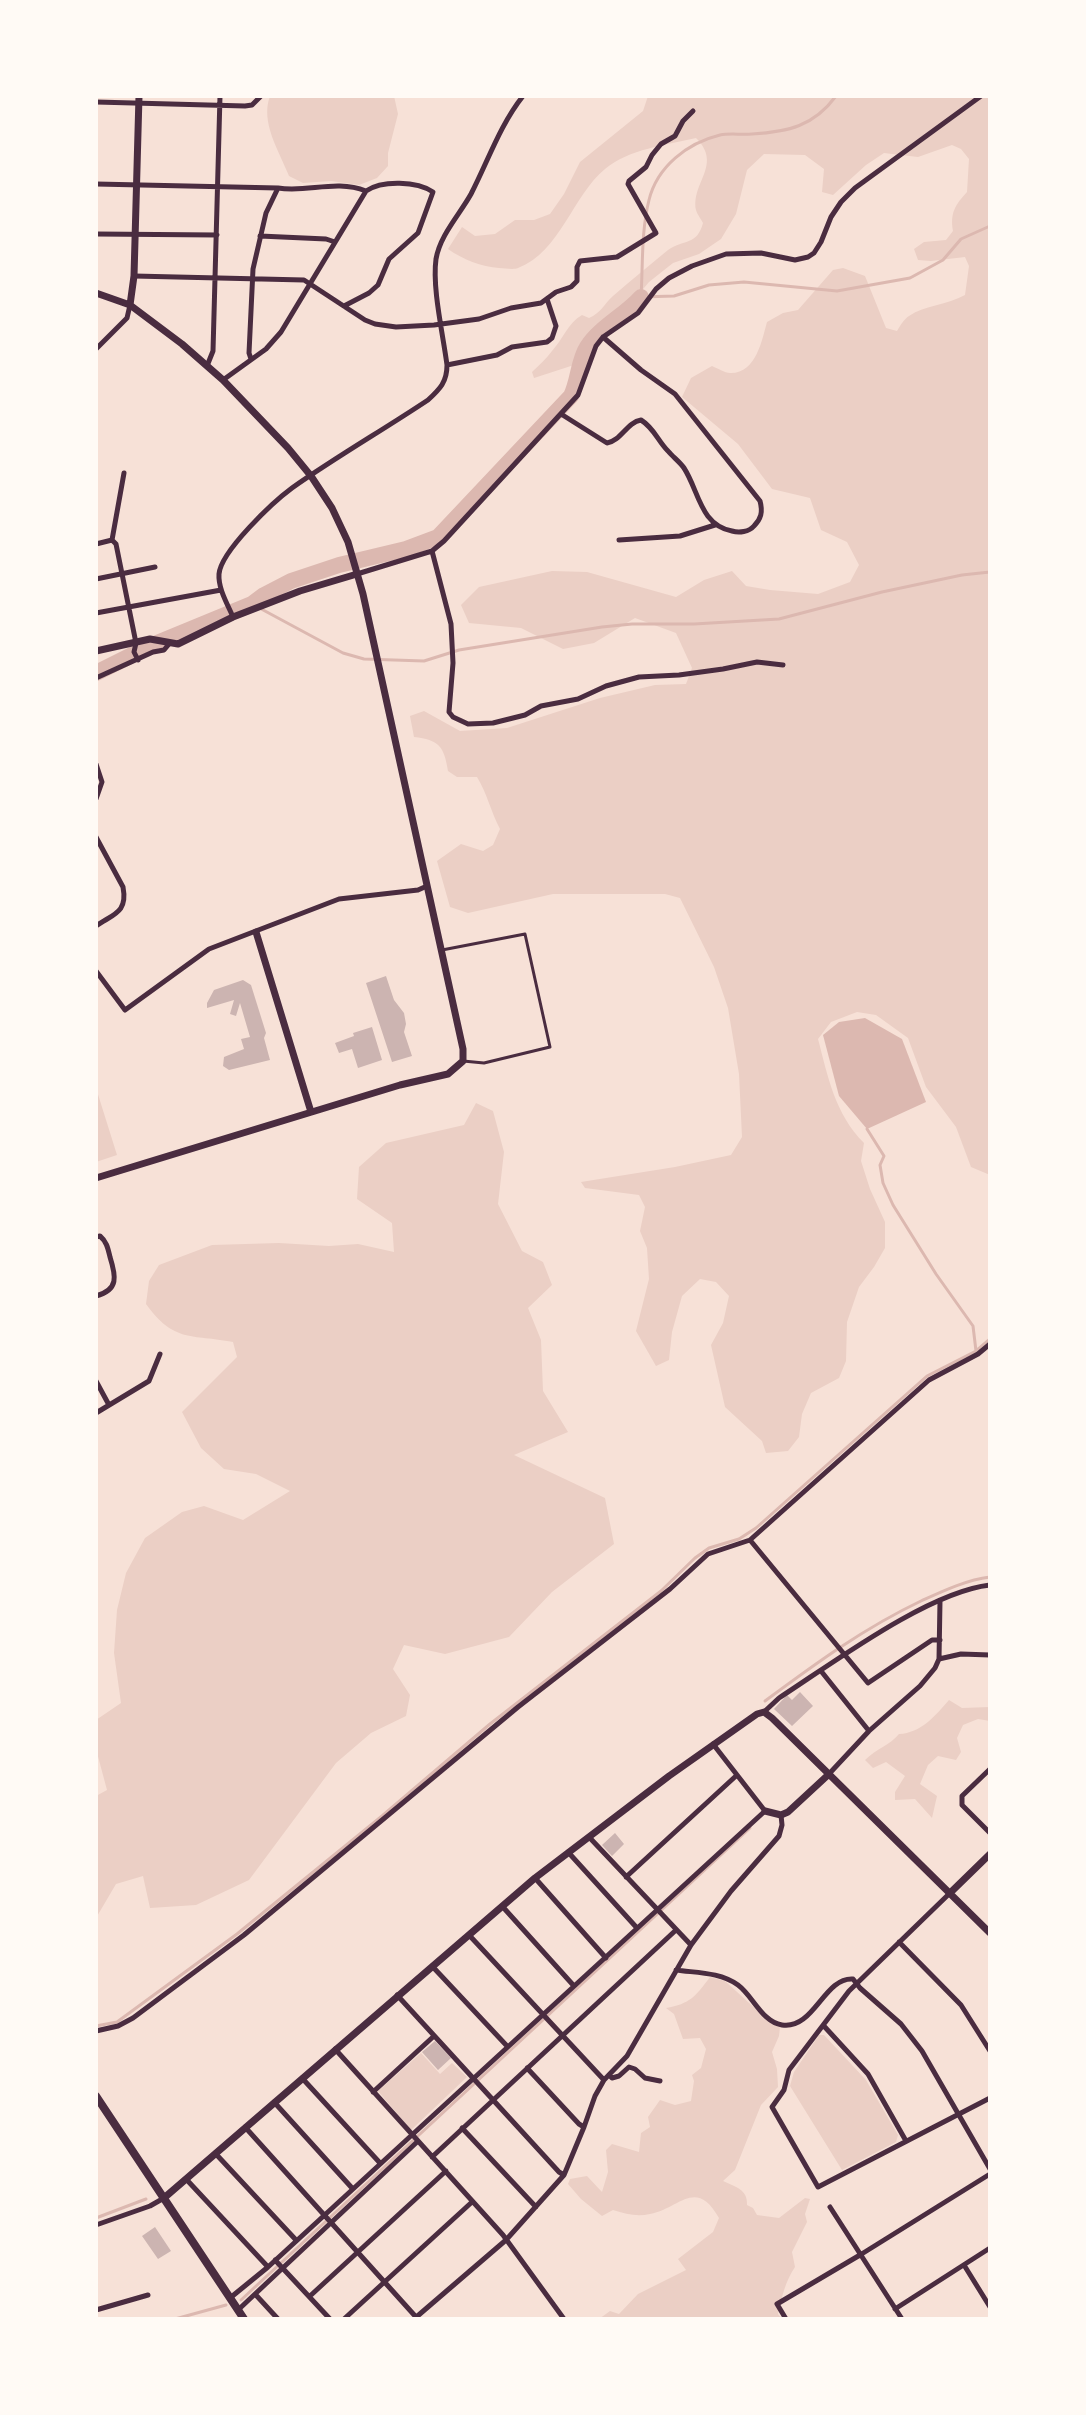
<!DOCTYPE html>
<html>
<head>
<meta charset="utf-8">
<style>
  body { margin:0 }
  #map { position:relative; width:1086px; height:2415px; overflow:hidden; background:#f7e1d7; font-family:"Alegreya Sans",sans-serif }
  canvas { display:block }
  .frame { position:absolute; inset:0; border:98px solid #fffaf5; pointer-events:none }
</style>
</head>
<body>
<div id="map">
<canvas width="1086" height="2415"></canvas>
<div class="frame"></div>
</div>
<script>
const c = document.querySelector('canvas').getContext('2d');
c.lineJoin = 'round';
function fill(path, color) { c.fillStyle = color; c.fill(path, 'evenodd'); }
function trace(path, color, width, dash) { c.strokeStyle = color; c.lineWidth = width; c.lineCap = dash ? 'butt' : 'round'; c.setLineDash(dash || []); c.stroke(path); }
fill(new Path2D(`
  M270 96H394L398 114 388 153V166L377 178 359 185 331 181 303 183 289 176C279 151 260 122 270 96Z
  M648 96H990V1175L971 1167 956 1127 926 1087 908 1038 876 1015 857 1012 831 1022 818 1039C828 1077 835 1114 864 1143L861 1161 870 1189 885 1222V1248L874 1267 859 1287 847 1322 846 1361 839 1378 811 1393 802 1414 799 1437 788 1451 766 1453 762 1441 725 1407 711 1345 723 1323 729 1296 716 1282 700 1279 682 1296 672 1332 669 1360 656 1366 636 1331 649 1279 647 1248 640 1231 645 1207 639 1195 585 1188 581 1182 675 1167 731 1155 742 1137 739 1074 728 1008 714 967 680 898 665 894H553L468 913 450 907 437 861 461 844 483 851 493 845 500 829C491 812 487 793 477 777H457L448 771C444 746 439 740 414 737L410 716 424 711 460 731 507 728 600 698 655 685 686 684 692 668 676 633 635 618 594 643 563 649 521 628 469 623 461 605 479 587 552 571 587 572 676 597 704 580 732 571 746 586 770 590 818 594 850 582 859 565 847 542 821 530 810 498 772 489 738 444 682 397 691 378 712 366C717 368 725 373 730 373 756 374 762 340 767 322L783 313 798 310 833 270 843 268 865 276 886 328 897 331C900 326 904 319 909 316 925 305 947 305 965 295L969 266 965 257 931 261 918 260 914 249 924 242 946 240 953 231C950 213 955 205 967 192L969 159 961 149 952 145 918 157 884 153 866 165 833 195 822 192 824 169 805 155 764 154 747 170 736 214 721 239 699 254 673 263 649 282 622 314 596 333 574 365 534 378 532 372C539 365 546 359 552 351 563 339 568 323 582 315L589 318C601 313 604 304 613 296 631 280 650 265 668 250 683 239 697 246 703 223 701 219 697 214 696 210 691 182 723 165 696 138 666 145 629 149 605 169 573 195 560 252 518 268 513 270 505 268 499 268 482 267 462 259 448 249L462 227 475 236 495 234 515 220H534L550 214 564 194 580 162 643 111Z
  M96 1088 117 1155 96 1162Z
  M476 1103 493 1111 504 1152 498 1204 522 1251 543 1262 552 1285 528 1308 541 1340 543 1391 568 1432 514 1455 605 1498 614 1544 552 1592 509 1637 445 1654 404 1645 393 1669 410 1695 406 1716 371 1733 336 1763 249 1880 196 1905 150 1908 143 1876 116 1884 96 1918V1796L107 1790 96 1749V1720L121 1703 114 1653 117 1610 126 1573 145 1538 182 1512 204 1506 243 1520 290 1491 256 1474 224 1469 201 1448 182 1412 237 1357 233 1342C191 1334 174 1343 146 1304L149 1281 159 1265 212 1245 279 1243 329 1246 358 1244 394 1252 392 1223 357 1199 359 1167 386 1143 464 1125Z
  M949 1700 962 1708 990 1707V1721L978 1719 963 1725 957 1738 961 1752 956 1760 938 1756 928 1765 920 1784 937 1796 932 1818 915 1799 895 1800V1792L905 1776 886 1762 873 1768 865 1760C876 1749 890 1745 899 1734 921 1733 935 1716 949 1700Z
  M710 1977 725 1981 770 2022 780 2027 779 2036 772 2052 777 2069 778 2087 761 2105 735 2170 723 2181C735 2187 748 2189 747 2205L753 2208 757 2215 779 2218 805 2198 810 2199 805 2214 807 2222 792 2252 795 2267C785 2282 782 2296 778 2314L782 2319H599L610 2311 619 2314 638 2294 686 2270 678 2259 713 2232 719 2218C696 2177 680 2208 650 2214 637 2217 626 2214 613 2210L602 2216 581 2199 568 2184 570 2179 587 2176 602 2192 608 2172 606 2150 612 2144 639 2152 641 2133 650 2127 648 2117 660 2100 675 2105 691 2101 694 2081 692 2075 701 2068 706 2049 700 2038 683 2039 674 2014 666 2008C690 2004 696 1996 710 1977Z
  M819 2035H824L866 2080 898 2135 896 2142 842 2170 790 2086 794 2072Z
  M421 2053 440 2074 452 2063 467 2077 411 2130 378 2091Z`), '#ebcfc5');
fill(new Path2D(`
  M865 1018 902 1039 926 1102 867 1129 839 1096 823 1035 839 1022Z`), '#dcb8b0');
trace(new Path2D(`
  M836 96C814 126 788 132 752 134 741 135 730 133 720 135 687 143 657 167 649 200 641 232 643 265 641 297L674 296 709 285 744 282 837 291 910 278 943 260 961 239 990 226
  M252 604 343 653 364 659 424 661 459 650 602 627 632 624H694L779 619 882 592 962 575 990 572
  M867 1129 884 1156 880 1165 883 1183 893 1205 936 1274 973 1326 976 1351
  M765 1701C815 1664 864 1628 921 1601 943 1591 966 1580 990 1577
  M96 2026 117 2022 237 1934 382 1816 490 1724 661 1591 695 1558 709 1548 739 1539 756 1528 927 1376 976 1351 990 1339
  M96 2218 146 2199
  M241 2300 750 1828
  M175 2319 226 2305`), '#dcb8b0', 3);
trace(new Path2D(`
  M96 673 150 646 252 604 264 595 291 581 339 565 406 549 438 537 571 396C579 379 578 361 587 347 600 327 625 315 641 297`), '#dcb8b0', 16);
fill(new Path2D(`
  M386 976 394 1000 404 1013 406 1024 404 1032 412 1056 392 1062 366 983Z
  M243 980 251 985 266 1033 264 1038 270 1060 229 1070 223 1066 224 1057 244 1049 241 1039 250 1037 240 1003 236 1016 230 1014 234 1000 207 1008V1003L214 990Z
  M372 1027 382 1060 358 1068 352 1049 339 1053 335 1043 354 1036 353 1033Z
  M800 1692 813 1706 792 1726 774 1709 787 1695 792 1700Z
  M615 1833 624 1844 612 1856 602 1845Z
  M435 2041 451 2058 438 2070 422 2052Z
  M155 2227 171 2251 158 2259 142 2236Z`), '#ccb4b1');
trace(new Path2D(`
  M442 950 525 934 550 1047 484 1063 463 1061`), '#4a2c40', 3);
trace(new Path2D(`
  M96 102 245 106 252 105 261 96
  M96 184 278 188 266 213 253 269 249 353 251 359
  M278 188C308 193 335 179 366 191
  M96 234 217 235
  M260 236 326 239 335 242
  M134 276 304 280 365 320 375 324 396 327 434 325 479 319 511 308 541 303 556 292 571 287 577 281V267L580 261 617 257 656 233 628 184 629 181 646 167 652 155 661 144 675 136 683 121 693 111
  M96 349 127 318 130 305
  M447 365 497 355 512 347 547 342 552 338 556 326 547 299
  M207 366 213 351 220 96
  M223 380 266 349 281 332 366 191C382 180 417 181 433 192L418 233 389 259 378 285 369 293 344 306
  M561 414 607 443C621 441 627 422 641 420 654 428 658 441 668 451 673 457 680 462 684 468 699 491 700 525 732 531 739 533 749 532 754 526 761 519 763 512 760 501L675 394 641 370 603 337
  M124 473 112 540 116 544 136 643 134 652 138 660
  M619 540 680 536 715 525
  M96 544 112 540
  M432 551 451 624 453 663 449 712 453 717 468 724 493 723 525 715 541 706 578 699 606 686 639 677 679 675 723 669 757 662 783 665
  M357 574 432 551 444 541 578 395 596 346 603 337 638 313 656 289 669 278 692 266 726 254 761 253 795 260 808 257 814 253 821 242 831 217 841 202 855 188 981 96
  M96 579 155 567
  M96 613 221 590
  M233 617C228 605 218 589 219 574 221 551 273 502 292 488 336 457 383 430 428 400 440 389 447 382 447 365 443 334 432 288 436 259 440 235 460 214 471 194 488 161 500 125 523 96
  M96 678 153 652 164 650 169 644
  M96 764 102 782 96 799
  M96 837 123 887C128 913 113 914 96 926
  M96 971 125 1010 209 949 339 899 418 890 427 886
  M96 1237 100 1236C107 1242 108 1249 110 1257 116 1276 119 1290 96 1296
  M96 1381 109 1405
  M96 1413 149 1381 160 1354
  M750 1540 868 1683 932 1640H940
  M939 1659 961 1654 990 1655
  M821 1671 869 1731
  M764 1712 779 1698C833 1663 928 1592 990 1585
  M990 1769 962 1796V1805L990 1833
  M828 1775 869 1731 920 1686 935 1668 939 1659 940 1601
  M589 1837 691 1945
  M568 1852 637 1928
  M626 1877 737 1775
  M535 1878 606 1958
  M950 1893 849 1991 789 2070 784 2090 772 2107 818 2187 990 2098
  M502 1906 574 1986
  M469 1935 604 2080
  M899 1942 961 2005 990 2051
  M432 1966 507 2046
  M676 1970C697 1973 720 1972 738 1985 753 1996 762 2022 782 2025 814 2030 824 1977 853 1979L860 1988 901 2024 922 2051 990 2169
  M397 1995 559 2172 564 2175
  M823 2025 868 2074 906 2141
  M96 2031 118 2026 133 2018 244 1935 518 1707 670 1589 708 1554 750 1540 929 1380 978 1354 990 1344
  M335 2049 503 2235 564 2319
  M527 2068 579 2124 584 2127
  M609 2075 612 2078 619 2076 629 2067 635 2069 645 2078 660 2081
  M302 2078 380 2163
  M373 2092 434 2036
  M274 2102 352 2188
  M245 2127 416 2317
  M462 2128 536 2207
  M215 2153 296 2240
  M432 2157 676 1930
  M186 2179 268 2267
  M830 2207 902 2319
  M96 2225 150 2206 164 2198
  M275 2260 330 2319
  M964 2265 990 2307
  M255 2294 278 2319
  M310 2296 446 2171
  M230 2298 268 2267 765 1811 713 1744
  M895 2309 990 2248
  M96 2310 148 2295
  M238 2310 417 2142
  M344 2319 472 2202
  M414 2319 506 2240 564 2175 584 2127 595 2096 604 2080 627 2056 691 1945 731 1891 779 1836 782 1825 781 1815
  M786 2319 777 2304 860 2255 990 2174`), '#4a2c40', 5);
trace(new Path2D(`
  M96 293 130 305 182 344 223 380 288 448 311 476 332 508 348 542 363 594 463 1049V1061L448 1074 400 1085 96 1178
  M130 305 134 276 139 96
  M96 651 150 639 178 644 233 617 300 591 357 574
  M256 932 311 1112
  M765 1811 781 1815 788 1812 828 1775
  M950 1893 990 1854
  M164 2198 535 1878 669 1776 757 1714 764 1712 772 1718 990 1933`), '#4a2c40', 7);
trace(new Path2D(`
  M96 2096 244 2319`), '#4a2c40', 8);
</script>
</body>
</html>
